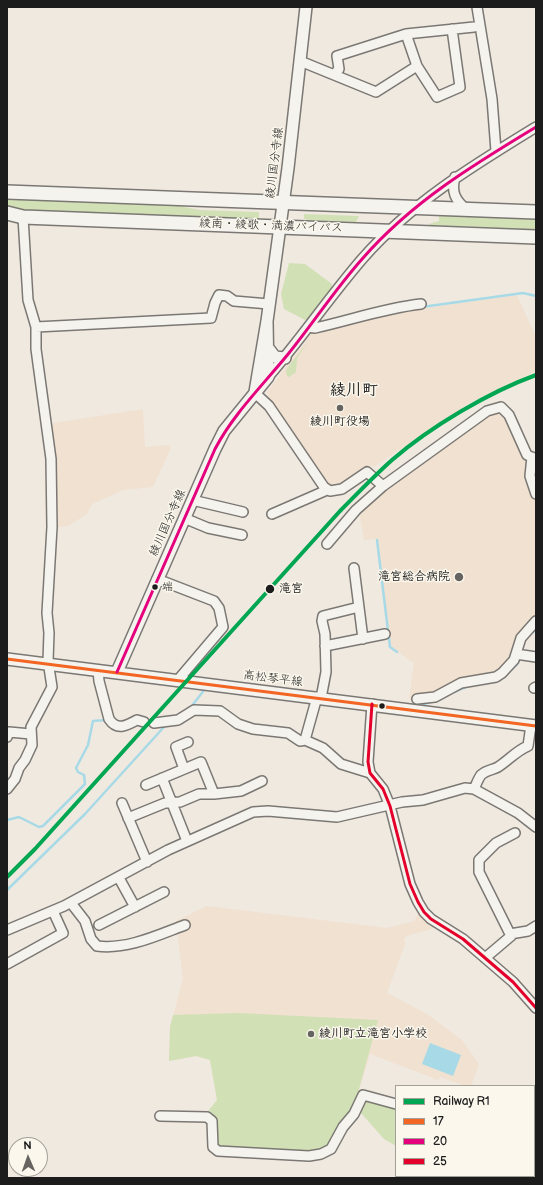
<!DOCTYPE html>
<html>
<head>
<meta charset="utf-8">
<style>
  body { margin:0 }
  #map { position:relative; width:543px; height:1185px; overflow:hidden; background:#f0e9e0; font-family:"Balsamiq Sans",sans-serif }
  canvas { display:block }
  .frame { position:absolute; inset:0; border:8px solid #1c1c1c; pointer-events:none }
  .legend { position:absolute; left:395px; top:1085px; width:140px; height:92px; box-sizing:border-box; background:#fbf7ec; border:1px solid #a29f99; margin:0; padding:5px 7px; list-style:none; font-size:12px; color:#1c1c1c }
  .legend li { display:flex; align-items:center; gap:8px; height:20px }
  .legend b { width:20px; border:1px solid #a29f99 }
  .north { position:absolute; left:8px; top:1137px; width:40px; height:40px; box-sizing:border-box; background:#fbf7ec; border:1px solid #a29f99; border-radius:50%; rotate:358deg; font-size:11px; font-weight:700; line-height:16px; text-align:center; color:#1c1c1c }
  .north::after { content:''; display:block; margin:auto; width:14px; height:18px; background:#666461; clip-path:polygon(50% 0,100% 100%,50% 72%,0 100%) }
</style>
</head>
<body>
<div id="map">
<canvas width="543" height="1185"></canvas>
<div class="frame"></div>
<ul class="legend">
<li><b style="height:5px;background:#00a651"></b>Railway R1</li>
<li><b style="height:5px;background:#f26522"></b>17</li>
<li><b style="height:5px;background:#e5007d"></b>20</li>
<li><b style="height:5px;background:#e4002b"></b>25</li>
</ul>
<div class="north">N</div>
</div>
<script>
const c = document.querySelector('canvas').getContext('2d');
c.lineJoin = 'round';
function fill(path, color) { c.fillStyle = color; c.fill(path, 'evenodd'); }
function trace(path, color, width, dash) { c.strokeStyle = color; c.lineWidth = width; c.lineCap = dash ? 'butt' : 'round'; c.setLineDash(dash || []); c.stroke(path); }
function drawText(font, color, halo, rows, align = 'center') {
  c.font = font + ' "Balsamiq Sans","Klee One",sans-serif'; c.lineWidth = 3; c.setLineDash([]); c.textBaseline = 'middle'; c.strokeStyle = halo; c.fillStyle = color; for (const [text, x, y, turn = 0] of rows) {
    c.save(); c.translate(x, y); c.rotate((+turn || 0) * Math.PI / 180); c.textAlign = isNaN(turn) ? turn : align; if (halo) c.strokeText(text, 0, 0); c.fillText(text, 0, 0); c.restore();
  }
}
fill(new Path2D(`
  M517 295 536 337V371L469 403 375 466 364 467 354 476 336 486 325 484 269 400 267 392 312 333 411 308 412 310Z
  M143 409 145 447 170 445V450L153 487 123 490 92 504 87 514 68 526 54 527 48 424Z
  M496 413 502 415 507 422 525 459 528 472V478L536 503V615L517 637 514 654 495 674 432 695 409 699 414 663 391 647 378 539 364 540 359 511 467 429 489 414Z
  M207 906 387 928 414 921 419 913 433 927H438L407 936 404 939 405 944 387 993 427 1014 462 1040 479 1064 471 1086H465L440 1077 438 1080 370 1054 354 1107 337 1129 215 1119 211 1115H205L217 1100 210 1060 196 1056 169 1061 170 1027 183 979 176 921Z`), '#f0e1d1');
fill(new Path2D(`
  M7 197 163 203 200 210 259 212V221L7 210Z
  M304 214 359 216 356 222 313 221 304 219Z
  M439 216 536 217V234L485 227 429 225V224L439 221Z
  M289 263 305 264 332 284 331 292 307 321 284 309 281 294Z
  M308 342 297 358 296 372 289 377 287 376 286 371 288 367Z
  M238 1013 378 1020 354 1107 337 1129 331 1142 317 1152 226 1150 217 1146 215 1119 211 1115H205L217 1100 210 1060 196 1056 169 1061 170 1027 173 1015Z
  M369 1096 396 1106V1146L384 1139 360 1112Z
  M534 1158H536V1178H486L484 1176H534Z`), '#d1e0b5');
fill(new Path2D(`
  M430 1043 461 1055 453 1076 422 1064Z`), '#a7dae6');
trace(new Path2D(`
  M422 307 523 293 536 296
  M377 540 390 647 397 652
  M530 634 536 630
  M506 675 518 663 519 659
  M488 683 499 680
  M454 692 468 686
  M424 704 437 700
  M191 707 205 689
  M7 820 19 817 39 827 43 826 85 784 84 775 78 772 76 768 88 745 93 721 106 720
  M7 890 85 814 164 727`), '#a7dae6', 2.5);
const minor = new Path2D(`
  M477 7 492 99 496 151
  M406 34 417 66 437 97 460 87 452 29
  M300 61 376 92 417 66
  M334 75 339 69 337 56 406 34 474 27
  M455 177C451 192 455 200 467 210
  M36 327 211 318 215 303 219 295 227 296 234 301 269 304
  M308 327 315 328C351 320 385 308 421 304
  M268 377C301 339 330 296 363 258 411 203 474 165 536 127
  M255 393 269 406 324 487 330 491 342 489 367 472 383 486 487 411 501 407 509 415 527 455 536 459
  M532 457 530 476 536 494
  M192 500 243 512
  M272 514 327 490
  M184 518 208 528 242 535
  M327 544 356 510 383 486
  M354 568 363 639
  M157 579 214 601 219 608 223 627 178 680
  M325 646 385 634
  M516 654 536 657
  M98 670 99 681 109 719C117 731 126 726 137 720L144 722
  M534 688 536 687
  M317 697 305 740 323 748 341 764 370 773
  M321 698 326 672 325 634 322 621 323 616 359 607
  M417 699 435 697 461 683 496 677 502 673 514 660 521 638 536 621
  M372 704 368 762 370 773 383 789 390 806 410 884 418 902 424 912 431 919 463 939 513 982 536 1008
  M154 723 178 720 194 710 220 711 238 724 253 729 288 733 300 741 305 740
  M7 737 9 732 31 734
  M184 769 176 747 188 742
  M162 778 187 841
  M146 785 201 762 214 794
  M7 789 15 779 19 768 25 760 32 745 31 727 52 687 48 661 49 633 47 613 52 527 51 459 36 349V327L28 300 23 217
  M474 789C476 785 478 779 481 775 486 770 493 770 498 767 509 760 516 751 528 746L531 725
  M122 803 147 862
  M128 818 165 803 180 802 199 794H214L241 791 262 781
  M119 878 135 907
  M71 903 85 921 91 939 97 946C127 950 158 935 185 925
  M99 925 164 892
  M7 930 64 906 168 850 253 812 268 811 337 817 402 802 423 800 465 788 474 789 518 813 536 827
  M510 934 528 931 536 926
  M485 958 511 936 479 872V860L496 843 515 833
  M7 964 63 933 53 911
  M160 1116 207 1117 212 1121 213 1147 218 1151 309 1156 321 1154 331 1149 343 1127 354 1114 363 1095 396 1104
  M534 1155H536`);
const major = new Path2D(`
  M268 348 275 357 285 358
  M255 392 267 321 288 168 306 7
  M7 659 536 726
  M117 672 215 449 224 431 268 377 267 321`);
const highway = new Path2D(`
  M7 192 536 212
  M7 213 23 217 536 237`);
trace(minor, '#7b7874', 12);
trace(major, '#7b7874', 14);
trace(highway, '#7b7874', 16);
trace(minor, '#f5f3ee', 9);
trace(major, '#f5f3ee', 11);
trace(highway, '#f5f3ee', 13);
trace(new Path2D(`
  M7 659 536 726`), '#f26522', 3);
trace(new Path2D(`
  M117 672 215 449C234 413 263 385 289 353 314 322 336 288 363 258 412 202 473 165 536 127`), '#e5007d', 3);
trace(new Path2D(`
  M372 704 368 762 370 773 383 789 390 806 410 884 418 902 424 912 431 919 463 939 513 982 536 1008`), '#e4002b', 3);
trace(new Path2D(`
  M7 877 35 849 340 511C357 494 374 476 392 460 430 427 489 392 536 375`), '#00a651', 4);
for (const [x, y, r, color] of [
  [340,408,4,"#666461"],
  [459,577,5,"#666461"],
  [155,587,3.5,"#1c1c1c"],
  [270,589,5,"#1c1c1c"],
  [382,706,3.5,"#1c1c1c"],
  [311,1034,4,"#666461"]
]) { const dot = new Path2D(); dot.arc(x, y, r, 0, 2 * Math.PI); c.fillStyle = color; c.fill(dot); trace(dot, '#fbf7ec', 1.5); }
drawText('11px', '#1c1c1c', '#fbf7ec', [
  ["端",162,587]
], 'left');
drawText('12px', '#1c1c1c', '#fbf7ec', [
  ["綾川国分寺線",275,163,-83],
  ["綾南・綾歌・満濃バイパス",271,226,2],
  ["綾川国分寺線",168,523,-66],
  ["高松琴平線",273,679,7]
]);
drawText('bold 12px', '#1c1c1c', '#fbf7ec', [
  ["綾川町役場",340,422],
  ["滝宮総合病院",450,577,"right"],
  ["綾川町立滝宮小学校",319,1034,"left"]
]);
drawText('bold 12px', '#1c1c1c', '#fbf7ec', [
  ["滝宮",279,589]
], 'left');
drawText('bold 16px', '#1c1c1c', '#fbf7ec', [
  ["綾川町",354,391]
]);
</script>
</body>
</html>
